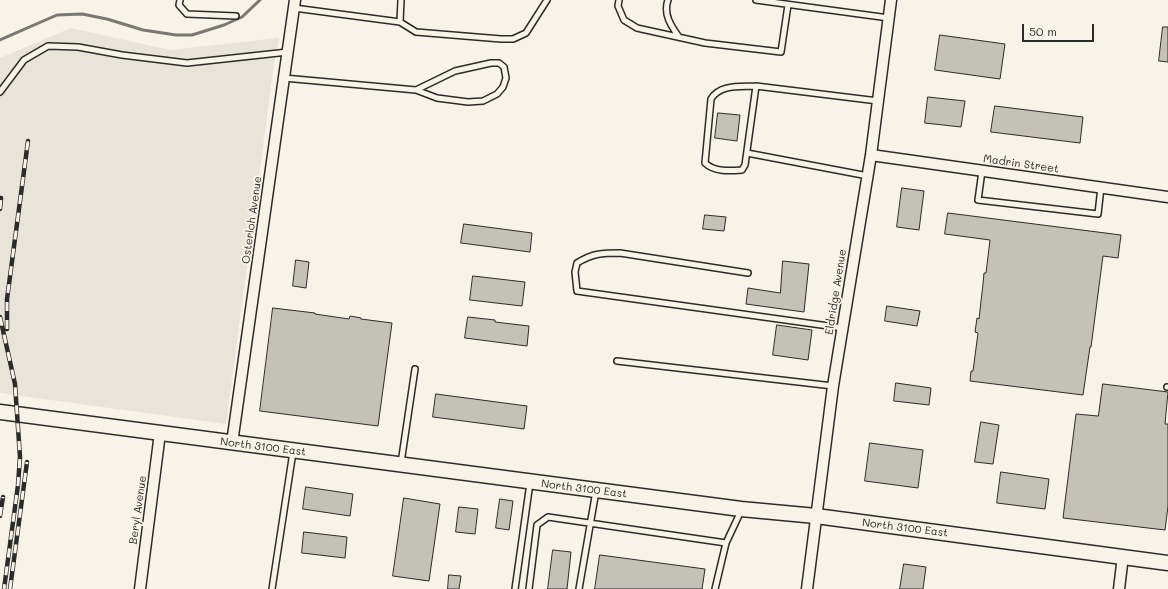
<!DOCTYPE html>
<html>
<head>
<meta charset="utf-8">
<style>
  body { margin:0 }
  #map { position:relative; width:1168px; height:589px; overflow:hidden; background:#f7f3e8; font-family:Mali,sans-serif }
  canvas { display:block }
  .scale { position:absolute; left:1022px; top:24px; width:72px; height:18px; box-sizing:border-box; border:2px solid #2b2b2b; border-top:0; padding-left:5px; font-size:12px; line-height:14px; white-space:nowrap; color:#2b2b2b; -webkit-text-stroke:3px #f7f3e8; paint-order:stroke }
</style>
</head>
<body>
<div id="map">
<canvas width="1168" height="589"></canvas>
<div class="scale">50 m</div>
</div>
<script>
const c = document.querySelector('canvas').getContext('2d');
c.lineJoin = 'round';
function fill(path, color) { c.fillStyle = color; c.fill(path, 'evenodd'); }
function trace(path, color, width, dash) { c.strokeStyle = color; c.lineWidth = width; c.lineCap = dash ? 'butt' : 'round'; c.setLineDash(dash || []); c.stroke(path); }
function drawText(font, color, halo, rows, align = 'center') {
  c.font = font + ' Mali,sans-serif'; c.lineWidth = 3.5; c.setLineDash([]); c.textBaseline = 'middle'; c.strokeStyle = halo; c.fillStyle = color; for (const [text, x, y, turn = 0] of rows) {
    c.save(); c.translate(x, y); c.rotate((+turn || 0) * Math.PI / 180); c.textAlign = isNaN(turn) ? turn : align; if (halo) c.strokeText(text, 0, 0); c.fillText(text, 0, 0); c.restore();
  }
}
fill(new Path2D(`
  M71 28 170 50 279 38 274 64 226 424 0 393V58Z`), '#e8e4da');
trace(new Path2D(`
  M0 40 57 15 82 14 107 19 143 30 176 35H192L224 25 242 17 260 0`), '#7a7874', 3);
const building = new Path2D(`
  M1163 27H1168V62L1159 61Z
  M940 35 1005 44 1000 79 935 70Z
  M928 97 965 101 961 127 925 123Z
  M995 106 1083 117 1080 143 991 132Z
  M718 113 740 115 737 141 715 138Z
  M902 188 924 191 919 230 897 227Z
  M948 213 1121 235 1118 258 1103 256 1091 347H1090L1083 395 970 381 971 371H973L978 333 975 332 977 318 979 319 983 284 984 273H986L990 240 945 234Z
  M705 215 726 217 724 231 703 229Z
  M464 224 532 233 530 252 461 243Z
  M296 260 309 262 306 288 293 286Z
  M783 261 809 264 804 312 746 304 748 288 780 293Z
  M473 276 525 282 522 306 470 300Z
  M887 306 920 311 917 326 885 321Z
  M273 308 315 313V314L349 319 350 316 361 318V319L392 323 378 426 260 411Z
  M468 317 495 320V322L529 326 527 346 465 338Z
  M777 325 812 330 808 360 773 355Z
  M896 383 931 388 929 405 894 401Z
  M1103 384 1168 392 1165 424H1168V506L1165 530 1063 518 1076 414 1098 416Z
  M436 394 527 406 524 429 433 417Z
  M981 422 999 425 993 464 975 462Z
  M870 443 923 450 918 488 865 481Z
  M1001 472 1049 479 1045 509 997 503Z
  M306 487 353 494 350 516 303 509Z
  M404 498 440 504 429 581 393 576Z
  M500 499 513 501 509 530 496 528Z
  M459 507 478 509 475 534 456 532Z
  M304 532 347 537 345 558 302 553Z
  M553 550 571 552 567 589H548Z
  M600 555 705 569 702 589H595Z
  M904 564 926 567 923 589H900Z
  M449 575 461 576 459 589H448Z`);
fill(building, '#c4c1b9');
trace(building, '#2b2b2b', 1);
const service = new Path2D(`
  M180 0 179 5 187 14 236 16
  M401 0 400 22 416 32 501 39H513L526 33 547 0
  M619 0 618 6 624 20 637 28 705 43 781 52 788 5
  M668 0C663 14 671 26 679 37
  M756 0 889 18
  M294 8 400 22
  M491 63H499L504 67 506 78 503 87 497 94 483 101 468 102 437 98 416 90 455 71Z
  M284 78 416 90
  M756 86 745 165 742 170C730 171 714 172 705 163L711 99C720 84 740 87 756 86Z
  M756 86 878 101
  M0 92 24 60 48 46 78 47 122 55 187 63 288 52
  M747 153 868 176
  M982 171 978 200 1098 214 1101 187
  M748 273 620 253C603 253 593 253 577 263L575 272 577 291 843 328
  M617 361 833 386
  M1167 387H1168
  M401 463 415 369
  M272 589 293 452
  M515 589 530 483
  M529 589 537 525 548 517 726 543
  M579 589 596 491
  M715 589 726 543 741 511`);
const minor = new Path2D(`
  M871 155 1168 197
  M232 443 295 0
  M140 589 160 433
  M807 589 833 386 871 155 891 0
  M1119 589 1123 556`);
const secondary = new Path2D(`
  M0 412 741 509 816 516 1168 563`);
trace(service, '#2b2b2b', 8);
trace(minor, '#2b2b2b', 13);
trace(secondary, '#2b2b2b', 17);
trace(service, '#f7f3e8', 5);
trace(minor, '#f7f3e8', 10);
trace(secondary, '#f7f3e8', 14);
const rail = new Path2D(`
  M0 209 1 198
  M0 317 15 384 20 457 18 485 4 589
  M7 329V299L28 141
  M0 516 3 497
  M10 589 27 462`);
trace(rail, '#2b2b2b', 4.5);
trace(rail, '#f7f3e8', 3, [9]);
drawText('11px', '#2b2b2b', '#f7f3e8', [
  ["Madrin Street",1021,164,8],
  ["Osterloh Avenue",252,220,-82],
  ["Eldridge Avenue",836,292,-81],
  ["North 3100 East",263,447,7],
  ["North 3100 East",584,489,7],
  ["Beryl Avenue",138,510,-82],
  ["North 3100 East",905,528,7]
]);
</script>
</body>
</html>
